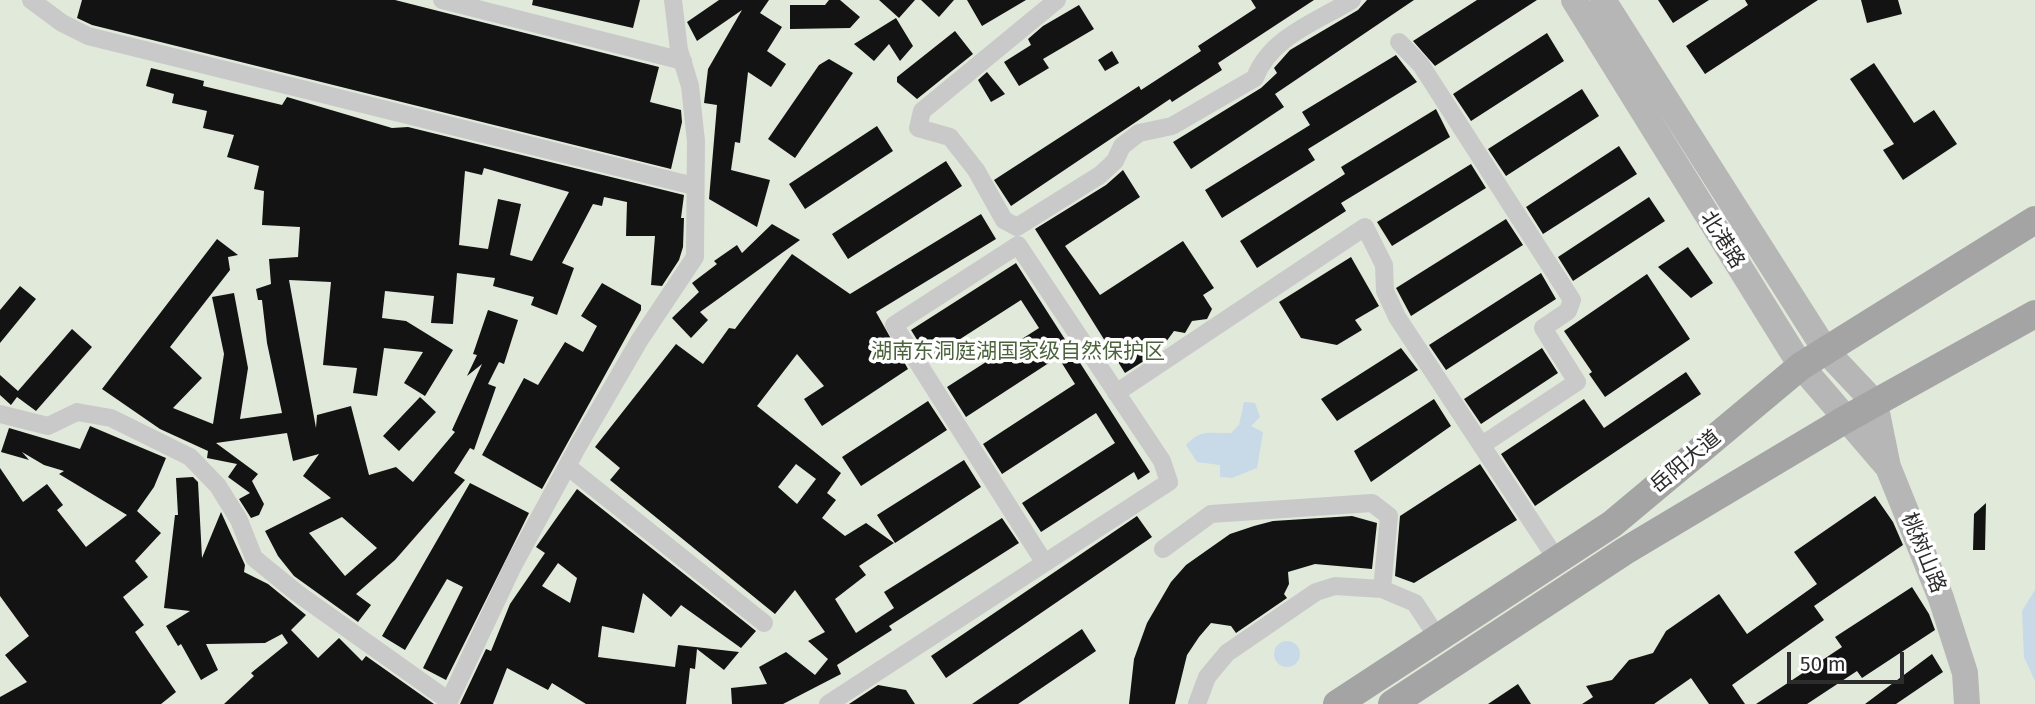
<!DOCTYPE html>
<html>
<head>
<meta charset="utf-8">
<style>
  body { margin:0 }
  #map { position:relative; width:2035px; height:704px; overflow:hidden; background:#fff; font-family:"Fira Sans",sans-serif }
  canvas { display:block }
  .scale { position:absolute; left:1787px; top:652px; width:117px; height:32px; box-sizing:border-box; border:4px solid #2c2c2c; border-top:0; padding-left:9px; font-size:21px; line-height:24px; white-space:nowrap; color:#2c2c2c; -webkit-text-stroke:5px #fff; paint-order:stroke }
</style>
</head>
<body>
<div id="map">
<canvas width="2035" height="704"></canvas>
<div class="scale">50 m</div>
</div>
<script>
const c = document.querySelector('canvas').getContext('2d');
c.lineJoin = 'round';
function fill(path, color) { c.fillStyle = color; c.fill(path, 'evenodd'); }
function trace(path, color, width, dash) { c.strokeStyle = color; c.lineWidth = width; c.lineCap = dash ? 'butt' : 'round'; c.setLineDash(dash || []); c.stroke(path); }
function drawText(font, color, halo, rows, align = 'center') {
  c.font = font + ' "Fira Sans","Noto Sans SC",sans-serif'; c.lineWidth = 7; c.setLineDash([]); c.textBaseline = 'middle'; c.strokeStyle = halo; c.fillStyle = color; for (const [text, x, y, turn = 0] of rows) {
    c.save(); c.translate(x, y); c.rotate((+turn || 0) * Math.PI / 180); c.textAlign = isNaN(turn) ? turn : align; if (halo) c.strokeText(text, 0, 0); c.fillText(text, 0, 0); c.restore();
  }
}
fill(new Path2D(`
  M0 0H2035V704H0Z`), '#e1e9db');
fill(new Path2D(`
  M1244 402 1255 403 1260 417 1251 426 1263 432 1257 468 1232 478 1220 477V465L1197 462 1186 445C1201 428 1211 434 1231 433L1239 425Z
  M2035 590V681L2024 657 2022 611Z
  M1274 654a13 13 0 1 1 26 0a13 13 0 1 1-26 0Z`), '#c8d9e8');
fill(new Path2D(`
  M82 0H395L659 67 650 102 681 110 682 122 671 169 92 25 77 18Z
  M533 0H640L633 28 532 5Z
  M719 0H769L760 13 782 27 767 51 786 64 771 87 748 72 740 143 735 142 731 170 770 180 757 227 709 199 717 105 704 103 708 69 742 10 697 41 687 22Z
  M829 0H840L860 17 850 28 790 29V5H825Z
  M879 0H915L899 18Z
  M921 0H954L939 17Z
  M967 0H1026L982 26Z
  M1251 0H1314L1218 63 1222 70 1172 102 1170 99 1011 206 994 180 1139 86 1141 90 1201 51 1198 46 1256 8Z
  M1367 0H1414L1275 94 1284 107 1191 169 1173 142 1261 88 1277 73 1274 68 1290 50 1358 10Z
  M1477 0H1537L1435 66 1413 41Z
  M1658 0H1709L1673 23Z
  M1745 0H1818L1705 74 1686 46 1748 5Z
  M1861 0H1898L1902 14 1867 23Z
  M1079 5 1094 29 1043 59 1049 68 1019 86 1004 62 1031 45 1028 39 1043 26Z
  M896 18 913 46 900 61 889 44 874 61 854 44Z
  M955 31 973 54 917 99 897 82V77Z
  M1547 33 1564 61 1471 121 1453 94Z
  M1112 51 1119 63 1105 71 1098 60Z
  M1396 55 1417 82 1308 149 1315 160 1222 218 1205 190 1310 125 1302 112Z
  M829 59 853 73 795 158 768 139 819 65Z
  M1874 63 1914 123 1934 110 1957 144 1903 180 1883 150 1894 144 1850 79Z
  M151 68 204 81 203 86 282 105 287 97 392 128 408 127 684 195 681 218H684L683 247 679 260 662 286 651 285 655 236H626L627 202 604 197 602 206 593 204 562 263 574 268 557 315 531 305 534 297 493 286 495 278 457 273 453 324 431 323 434 296 385 291 382 318 406 321 453 350 425 396 404 383 423 352 384 348 377 396 353 393 357 368 323 365 331 282 289 280 316 428 317 415 351 406 369 475 396 467 413 482 455 432 452 430 482 364 467 376 477 355 473 354 488 310 518 320 504 364 499 362 488 384 496 387 474 450 470 448 454 473 465 480 395 560 356 594 371 605 358 622 294 576 278 556 265 531 331 498 303 476 319 454 293 461 287 433 216 443 258 474 252 481 264 504 259 515 251 518 239 499 250 493 228 477 237 464 207 458 208 451 160 429 102 389 217 239 238 255 228 257 230 270 170 347 202 378 173 408 213 424 224 354 212 297 234 293 248 368 240 419 282 413 267 343 262 300H258L256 289 271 284 269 259 298 257 300 227 262 225 264 191 254 189 259 166 227 157 234 135 203 128 207 111 172 103 174 94 146 86ZM484 168 569 192 532 261 510 255 521 204 498 199 488 249 459 245 465 171 482 175ZM342 517 377 548 345 576 309 533Z
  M987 72 1005 94 991 102 978 80Z
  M1582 89 1599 116 1506 176 1488 149Z
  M1436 109 1450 137 1341 203 1346 211 1257 268 1240 241 1345 174 1341 167Z
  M877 126 893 151 805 209 789 184Z
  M1619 146 1637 174 1543 234 1526 207Z
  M946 161 962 186 848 259 832 234Z
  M1471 164 1486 188 1392 246 1377 222Z
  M1123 170 1140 197 1065 246 1100 295 1183 241 1214 288 1203 295 1212 309 1207 319 1192 321 1185 333 1174 331 1163 346 1142 351 1147 359 1125 373 1035 229 1106 185Z
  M1649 197 1665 221 1573 281 1558 257Z
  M981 214 996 239 876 312 908 369 822 426 804 399 824 386 797 354 757 406 841 473 827 493 836 500 822 518 845 536 866 523 894 543 859 566 866 575 835 599 856 633 894 608 884 592 1002 518 1019 543 889 626 892 630 837 665 841 674 783 704H732L731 688 767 684 759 667 786 652 815 675 828 659 808 641 825 632 795 590 775 614 610 480 620 468 595 447 676 344 703 364 729 328 735 329 792 254 850 294ZM796 464 816 479 797 504 778 487Z
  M1506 219 1523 245 1411 316 1396 288Z
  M772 224 800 240 700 312 708 320 691 338 672 318 699 292 692 283 717 264 714 261 737 245 742 253Z
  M1688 247 1713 283 1691 298 1658 267Z
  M1351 257 1379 306 1355 320 1362 330 1337 345 1301 338 1279 302Z
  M1016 263 1150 472 1138 480 1134 472 1041 532 1022 503 1115 443 1096 413 1002 474 983 444 1075 384 1058 357 966 417 947 387 1039 328 1021 300 929 359 911 330Z
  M1541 273 1556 299 1446 370 1429 345Z
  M1647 274 1690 339 1605 397 1589 374 1592 372 1564 331Z
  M602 283 641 305V310L542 489 482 455 524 378 538 385 565 342 583 352 597 326 581 316Z
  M20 286 36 299 0 343V310Z
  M72 329 92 347 36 411 17 397 11 405 0 395V375L18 391Z
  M1401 348 1418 370 1337 421 1321 399Z
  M1542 348 1558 373 1481 424 1464 399Z
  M1686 372 1701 394 1535 506 1501 454 1584 399 1604 428Z
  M420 397 436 412 399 451 383 436Z
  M1434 399 1451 426 1371 482 1354 451Z
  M928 401 947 430 861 486 842 457Z
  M90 426 166 458 154 487 137 511 161 533 135 561 148 577 123 597 144 625 135 632 176 692 161 704H0V697L27 682 5 655 29 636 0 596V468L23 502 47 484 63 505 57 510 86 547 127 515 59 474 64 471 44 465 22 452 29 460 1 452 9 428 80 449Z
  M964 460 981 487 895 543 877 515Z
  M1480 464 1517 520 1414 583 1395 576 1400 516Z
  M193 477 198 482 202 558 221 512 245 565 244 572 268 584 306 615 291 630 318 658 339 638 362 661 366 656 434 704H224L254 676 251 673 288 643 282 634 265 643 206 644 218 670 201 680 181 644 178 646 166 626 190 611 164 608 175 515H178L176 478Z
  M470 483 529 513 446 680 423 668 463 587 447 579 405 650 382 636Z
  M577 489 756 631 741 648 681 605 671 617 643 593 634 633 602 626 598 657 675 667 678 645 739 652 724 670 697 649 695 669 690 668 686 704H586L552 683 548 690 507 668 493 704H460L486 649 491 651 510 604 545 553 536 547ZM558 563 577 578 570 603 542 586Z
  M1875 496 1893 522 1903 545 1814 606 1824 620 1732 685 1745 704H1709L1691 678 1654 704H1582L1593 697 1586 686 1612 680 1629 660 1653 653 1666 631 1719 594 1747 634 1817 584 1794 552Z
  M1986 503 1985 550H1973L1974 514Z
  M1137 516 1152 537 946 678 931 656Z
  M1352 516 1377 523 1372 569 1315 564 1288 572 1289 584 1284 594 1287 598 1236 633 1231 626 1211 623 1199 637 1187 655 1175 704H1129L1134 659 1147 623 1171 582 1186 565 1230 534 1254 526 1273 521Z
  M1912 587 1929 614 1935 630 1862 678 1857 671 1807 704H1756L1842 647 1835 637Z
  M1082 629 1096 651 1018 704H972Z
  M1932 654 1943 672 1896 704H1865Z
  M1518 684 1531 704H1488Z
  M878 685 906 690 915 704H849Z`), '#131313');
trace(new Path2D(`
  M31 0 62 23 88 36 694 186
  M442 0 683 61
  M1057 0 922 111 918 128 950 137 976 170 1004 220 1017 227 1100 175 1115 161 1122 146 1139 133 1172 126 1255 78C1270 37 1318 21 1352 0
  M1399 42 1421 65 1572 300 1568 311 1543 328 1577 382 1482 445
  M1116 393 1365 227 1384 265 1385 291 1397 317 1557 560
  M0 414 48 426 77 412 111 418 190 457 218 486 239 520 254 558 297 593 449 701 513 566 578 446 639 341 695 257 696 141 690 86 679 50 673 0
  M567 466 764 623
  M1163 549 1211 514 1372 503 1389 516 1382 589 1415 603 1438 638
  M828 704 1169 482 1162 461 1018 245 894 325 1044 562
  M1197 704 1207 677 1227 653 1316 592 1335 586 1382 589`), '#c9c9c9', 18);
trace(new Path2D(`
  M1574 0 1801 366 1886 465
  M1603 0 1826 351 1875 403 1888 467 1941 598 1965 673 1967 704`), '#b6b6b6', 26);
trace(new Path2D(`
  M1337 704 1612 524 1801 366 2035 220
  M1392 704 1625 551 1846 419 2035 314`), '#a4a4a4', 28);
drawText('21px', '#2c2c2c', '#fff', [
  ["北港路",1722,240,58],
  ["岳阳大道",1686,462,-40],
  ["桃树山路",1923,553,68]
]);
drawText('21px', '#4c643d', '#fff', [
  ["湖南东洞庭湖国家级自然保护区",1018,352]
]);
</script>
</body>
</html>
